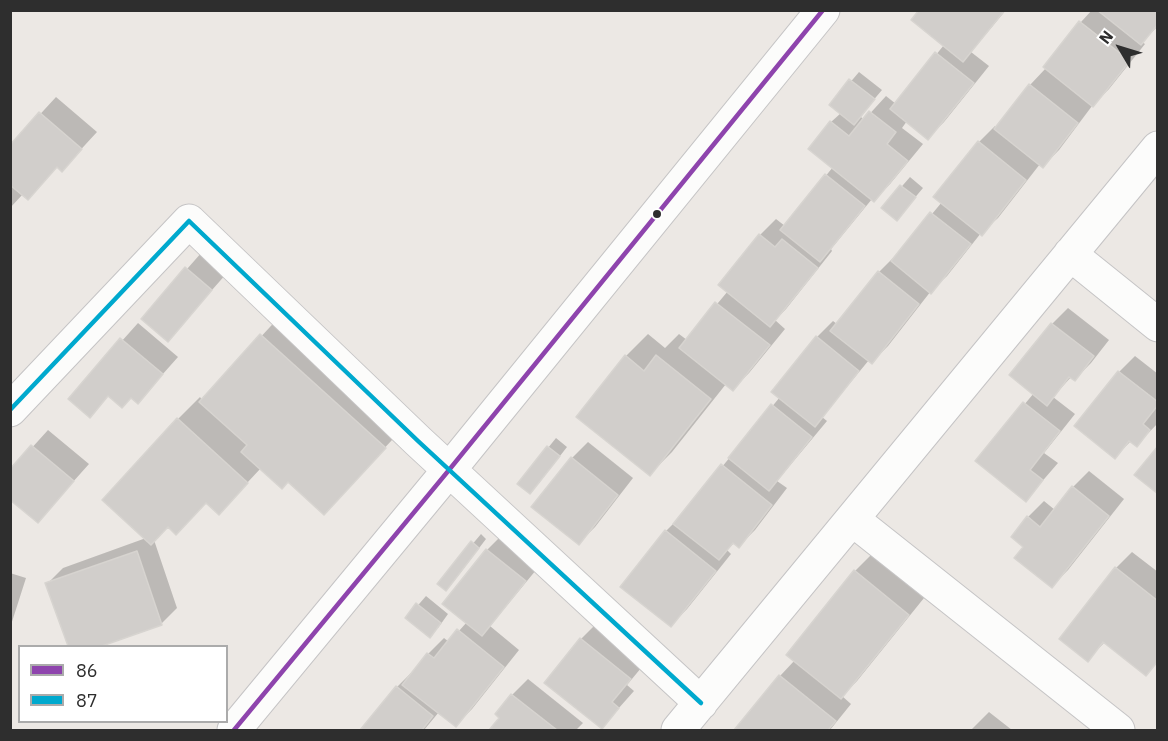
<!DOCTYPE html>
<html>
<head>
<meta charset="utf-8">
<style>
  body { margin:0 }
  #map { position:relative; width:1168px; height:741px; overflow:hidden; background:#ece8e4; font-family:"IBM Plex Sans",sans-serif }
  canvas { display:block }
  .frame { position:absolute; inset:0; border:12px solid #2e2e2e; pointer-events:none }
  .legend { position:absolute; left:18px; top:645px; width:210px; height:78px; box-sizing:border-box; background:#fff; border:2px solid #ababab; margin:0; padding:8px 10px; list-style:none; font-size:18px; color:#2e2e2e }
  .legend li { display:flex; align-items:center; gap:12px; height:30px }
  .legend b { width:30px; border:2px solid #ababab }
  .north { position:absolute; left:1090px; top:18px; width:60px; height:60px; -webkit-text-stroke:4px #fff; paint-order:stroke; rotate:308deg; font-size:16px; font-weight:700; line-height:24px; text-align:center; color:#2e2e2e }
  .north::after { content:''; display:block; margin:auto; width:21px; height:27px; background:#2e2e2e; clip-path:polygon(50% 0,100% 100%,50% 72%,0 100%) }
</style>
</head>
<body>
<div id="map">
<canvas width="1168" height="741"></canvas>
<div class="frame"></div>
<ul class="legend">
<li><b style="height:8px;background:#8e44ad"></b>86</li>
<li><b style="height:8px;background:#00a9ce"></b>87</li>
</ul>
<div class="north">N</div>
</div>
<script>
const c = document.querySelector('canvas').getContext('2d');
c.lineJoin = 'round';
function fill(path, color) { c.fillStyle = color; c.fill(path, 'evenodd'); }
function trace(path, color, width, dash) { c.strokeStyle = color; c.lineWidth = width; c.lineCap = dash ? 'butt' : 'round'; c.setLineDash(dash || []); c.stroke(path); }
fill(new Path2D(`
  M921 10H1006L971 52 989 66 944 122 928 138 907 121 902 128 923 144 890 184 874 200 872 199 831 249 832 251 786 309 775 320 785 329 749 373 733 389 726 384 672 452 650 474 626 356 648 334 665 348 679 334 687 340 728 291 760 235 776 219 785 226 833 167 831 122 841 113 831 105 859 72 882 90 860 116 864 120 886 96 896 104 944 45Z
  M1092 10H1158V26L1142 42 1145 44 1109 89 1092 106 1059 150 1043 166 1040 164 998 218 981 233 947 276 931 291 888 346 872 362 869 360 822 417 827 421 777 481 787 488 755 530 739 546 735 542 727 550 731 554 687 609 671 625 666 531 682 515 780 397 817 337 833 321 837 324 879 272 895 256 896 257 942 202 979 142 995 126 996 127 1030 85 1046 68 1081 22Z
  M56 97 97 132 62 170 58 166 28 198 23 194 10 208V147Z
  M910 177 923 188 897 219 883 208Z
  M202 252 227 273 168 340 143 319Z
  M1068 308 1109 340 1091 363 1075 379 1072 376 1053 397 1075 414 1044 453 1058 463 1026 500 977 461 1034 393 1052 324Z
  M283 313 406 425 324 513 288 480 261 468 219 513 207 501 168 526 154 540 177 608 161 624 97 646H69L47 584 63 568 146 538 178 419 200 397 202 400Z
  M138 323 178 357 138 402 132 397 109 395 90 416 70 399Z
  M1135 356 1158 374V423L1137 445 1131 441 1115 457 1119 372Z
  M48 430 89 464 38 521 10 472Z
  M556 438 567 447 538 484H519Z
  M588 442 633 478 595 527 579 543 572 458Z
  M1089 471 1124 499 1068 570 1052 586 1028 517 1044 501 1055 510 1073 487Z
  M481 534 486 539 454 581 439 584Z
  M503 534 541 564 490 626 519 650 472 709 456 725 439 712 424 730H362L397 687 413 671 414 672 428 654 444 638 449 642 467 622 444 604 487 550Z
  M1132 552 1158 572V662L1146 674 1105 642 1087 660 1116 568Z
  M871 555 924 598 857 681 842 696 851 704 830 730H736L780 676 795 660 855 571Z
  M10 573 26 578 10 628Z
  M426 596 448 614 438 628 407 618Z
  M597 623 646 662 627 685 634 691 602 727 581 639Z
  M528 679 583 723 576 730H491L502 718 512 695Z
  M989 712 1012 730H971Z`), '#0003');
const building = new Path2D(`
  M919 10H1005L963 62 911 20Z
  M1097 10H1158V24L1141 45Z
  M1079 21 1130 61 1093 107 1043 67Z
  M935 52 974 83 928 140 890 109Z
  M849 79 875 99 854 125 829 105Z
  M1029 84 1078 123 1043 168 994 129Z
  M869 111 896 132 887 144 908 161 874 202 808 149 830 121 849 136Z
  M39 112 82 149 62 172 57 167 28 200 10 185V145Z
  M978 141 1026 180 982 236 933 197Z
  M825 174 865 206 820 262 780 230Z
  M900 185 916 197 897 221 881 208Z
  M930 212 971 244 931 294 891 261Z
  M759 234 775 247 782 239 818 268 770 327 718 285Z
  M185 267 212 290 168 342 141 319Z
  M878 271 919 304 872 364 830 331Z
  M715 302 770 345 733 391 679 348Z
  M1051 323 1094 356 1075 381 1069 377 1047 406 1009 375Z
  M260 334 386 448 324 515 288 482 282 489 241 452 247 445 199 402Z
  M816 336 859 371 815 427 771 392Z
  M120 338 163 374 138 404 131 398 122 408 108 396 90 418 68 399Z
  M625 355 644 371 656 355 711 399 650 476 576 417Z
  M1118 371 1158 402V405L1143 424 1150 430 1137 447 1129 441 1115 459 1074 426Z
  M1023 402 1060 431 1030 470 1043 480 1026 502 975 461Z
  M771 404 812 437 769 491 728 458Z
  M177 418 248 483 219 515 206 503 176 535 168 527 151 545 102 500Z
  M31 445 74 481 38 523 10 500V469Z
  M547 446 560 456 530 494 517 484Z
  M1158 446V494L1134 475Z
  M571 457 618 495 579 545 531 507Z
  M721 464 772 505 739 548 733 543 719 560 673 524Z
  M1072 486 1109 516 1052 588 1014 558 1023 547 1011 537 1027 516 1040 527Z
  M665 530 716 571 671 627 620 587Z
  M471 541 479 548 446 591 437 584Z
  M486 549 526 581 482 636 442 604Z
  M137 551 162 625 102 646H68L45 583Z
  M1115 567 1158 601V661L1146 676 1103 642 1088 662 1059 639Z
  M854 570 909 615 841 699 786 655Z
  M416 603 441 623 430 638 405 618Z
  M457 629 504 667 456 727 402 685 427 653 434 658Z
  M580 638 631 679 612 702 619 708 602 729 544 683Z
  M779 675 836 721 828 730H734Z
  M396 686 433 716 422 730H360Z
  M511 694 557 730H489L499 718 495 714Z`);
fill(building, '#d1cecb');
trace(building, '#d7d4d0', 1.5);
const minor = new Path2D(`
  M1070 254 1158 325
  M10 410 189 221 418 441 701 703
  M852 519 1118 730
  M234 730 449 470 823 10
  M678 730 1158 148`);
trace(minor, '#c5c4c5', 35);
trace(minor, '#fcfcfb', 33);
trace(new Path2D(`
  M234 730 449 470 823 10`), '#8e44ad', 4.5);
trace(new Path2D(`
  M10 410 189 221 418 441 701 703`), '#00a9ce', 4.5);
for (const [x, y, r, color] of [
  [657,214,5,"#2e2e2e"]
]) { const dot = new Path2D(); dot.arc(x, y, r, 0, 2 * Math.PI); c.fillStyle = color; c.fill(dot); trace(dot, '#fff', 2); }
</script>
</body>
</html>
